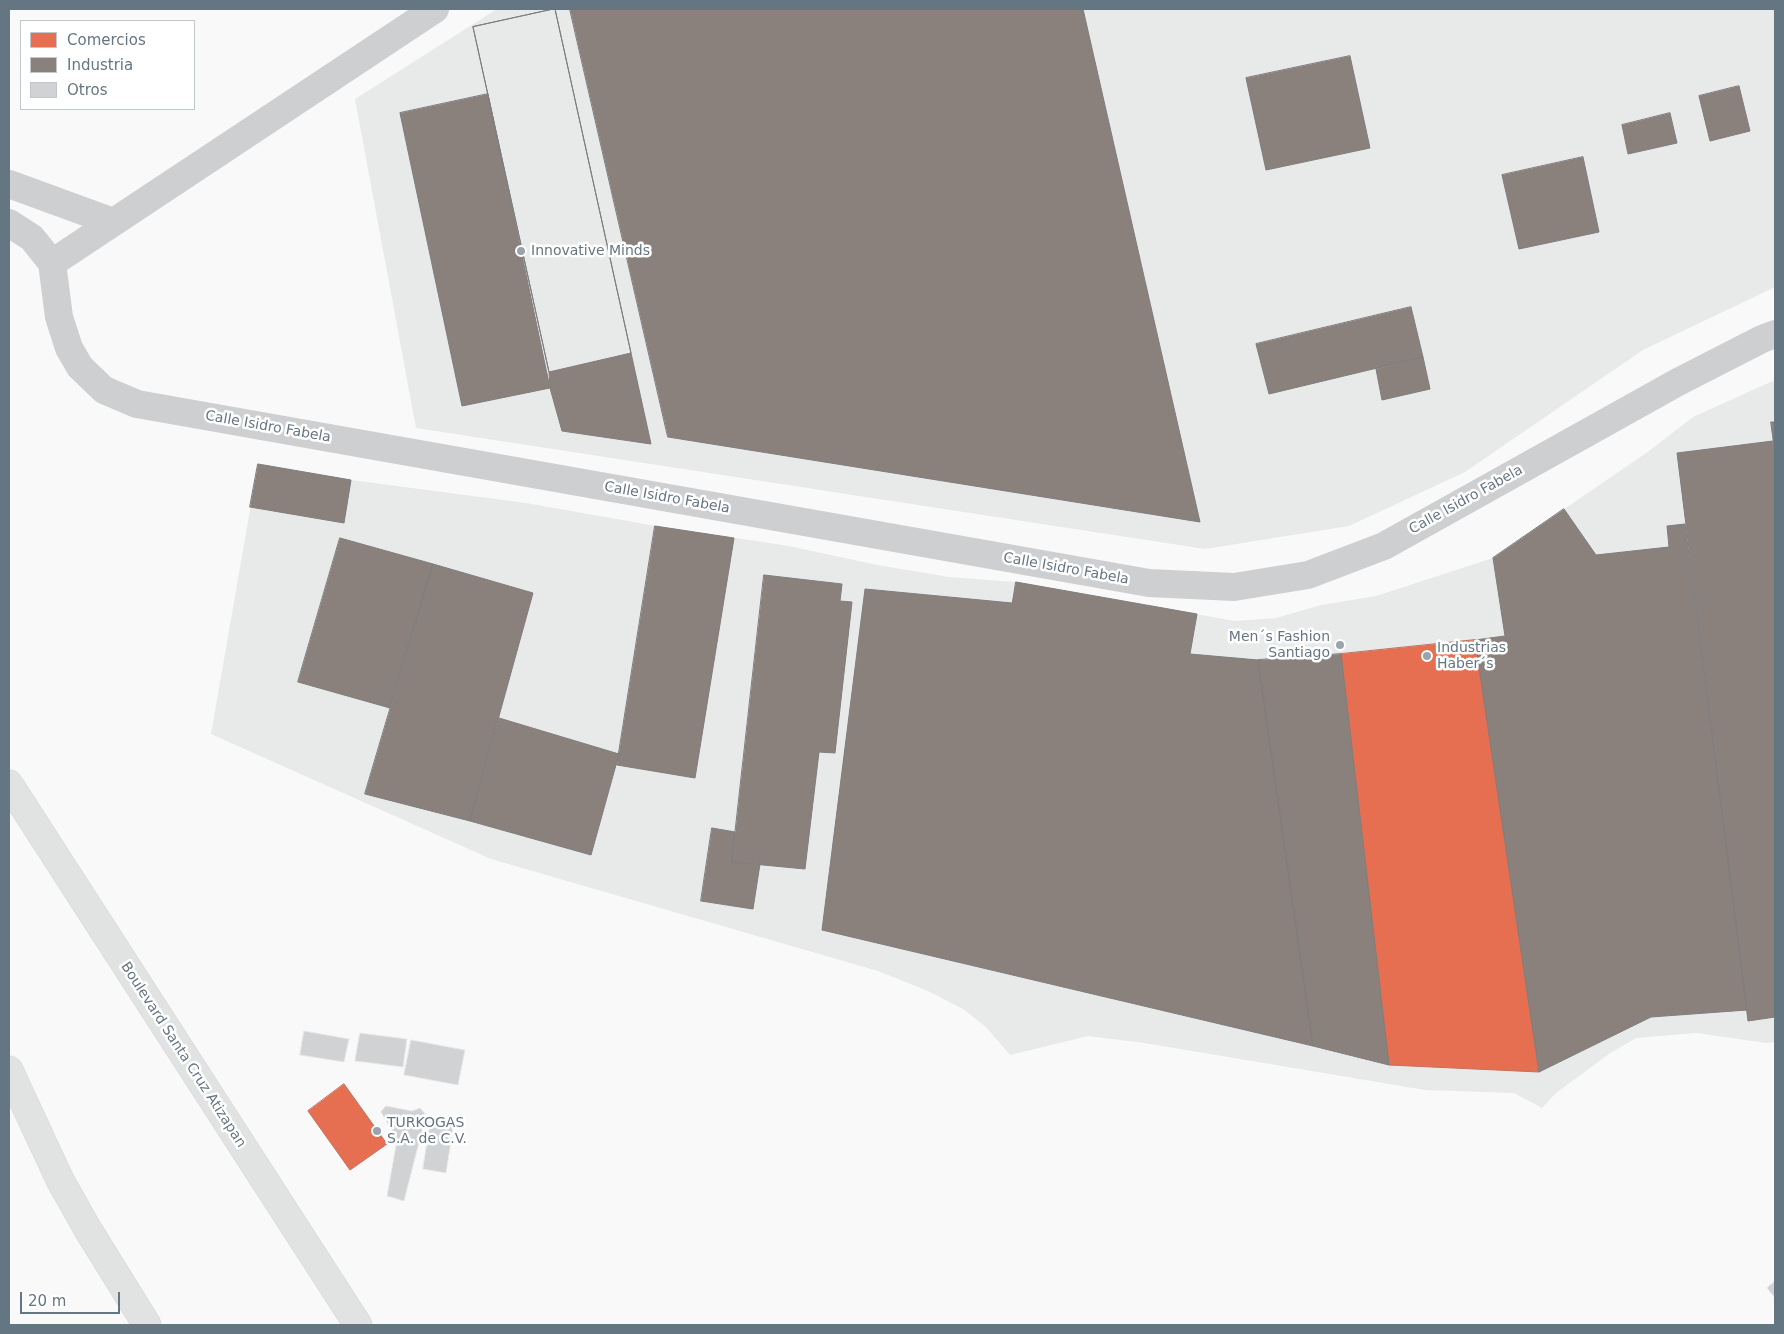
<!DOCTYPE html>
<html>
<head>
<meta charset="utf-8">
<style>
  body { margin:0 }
  #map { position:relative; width:1784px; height:1334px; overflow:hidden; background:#f9f9f9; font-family:"DejaVu Sans",sans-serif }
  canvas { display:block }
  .frame { position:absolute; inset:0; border:10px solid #657683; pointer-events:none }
  .legend { position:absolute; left:20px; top:20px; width:175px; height:90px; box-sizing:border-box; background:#fff; border:1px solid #c1c8cd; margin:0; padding:6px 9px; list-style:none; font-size:15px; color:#657683 }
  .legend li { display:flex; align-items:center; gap:10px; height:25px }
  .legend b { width:25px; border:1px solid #c1c8cd }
  .scale { position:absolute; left:20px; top:1292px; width:100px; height:22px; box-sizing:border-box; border:2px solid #657683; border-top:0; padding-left:6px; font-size:15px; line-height:18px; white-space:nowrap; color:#657683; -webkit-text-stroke:4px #fff; paint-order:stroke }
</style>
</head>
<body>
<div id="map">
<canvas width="1784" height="1334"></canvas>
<div class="frame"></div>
<ul class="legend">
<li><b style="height:14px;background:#e76f51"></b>Comercios</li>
<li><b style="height:14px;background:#8a817c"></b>Industria</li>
<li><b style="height:14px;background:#d0d2d3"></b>Otros</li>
</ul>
<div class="scale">20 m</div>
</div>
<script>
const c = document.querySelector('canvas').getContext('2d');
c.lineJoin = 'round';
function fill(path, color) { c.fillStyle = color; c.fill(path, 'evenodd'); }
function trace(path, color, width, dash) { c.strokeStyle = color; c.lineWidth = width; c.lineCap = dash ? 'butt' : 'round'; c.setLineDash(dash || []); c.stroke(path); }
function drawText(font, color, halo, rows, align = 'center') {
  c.font = font + ' "DejaVu Sans",sans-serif'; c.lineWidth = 5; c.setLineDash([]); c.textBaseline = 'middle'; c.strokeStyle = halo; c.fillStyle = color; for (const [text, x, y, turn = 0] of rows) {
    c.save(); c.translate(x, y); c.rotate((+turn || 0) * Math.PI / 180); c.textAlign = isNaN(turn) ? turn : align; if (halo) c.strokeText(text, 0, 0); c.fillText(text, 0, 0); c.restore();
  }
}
fill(new Path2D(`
  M497 9H1775V287L1643 350 1465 472 1349 526 1205 549 416 428 355 99Z
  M1775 380V1042L1766 1043 1696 1033 1636 1038 1609 1054 1556 1093 1542 1108 1514 1093 1425 1090 1144 1043 1088 1036 1010 1055 986 1027 963 1009 928 991 878 971 491 859 211 734 258 464 351 480 526 503 656 526 789 546 877 565 949 577 1016 582 1235 621 1276 618 1321 605 1376 596 1493 558 1649 451 1693 417Z`), '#e8e9e9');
const shops = new Path2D(`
  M1475 640 1499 801 1539 1072 1389 1065 1341 654Z
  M344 1084 387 1144 350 1170 308 1111Z`);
fill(shops, '#e76f51');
trace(shops, '#c07160', 1);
const industry = new Path2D(`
  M555 9 631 353 651 444 562 431 550 388 549 372 473 27Z
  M555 9 631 353 549 372 473 27Z
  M570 9H1083L1200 522 668 437Z
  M1350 56 1370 148 1266 170 1246 78Z
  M1739 86 1750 131 1710 141 1699 96Z
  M488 94 550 388 462 406 400 113Z
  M1670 113 1677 143 1628 154 1622 125Z
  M1583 157 1599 232 1519 249 1502 175Z
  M1411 307 1423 357 1269 394 1256 344Z
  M1423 357 1430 389 1382 400 1376 369Z
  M1771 422H1775V1017L1748 1021 1677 453 1773 441Z
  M258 464 351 480 344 523 250 507Z
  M1564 509 1596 555 1669 547 1667 526 1685 524 1747 1010 1651 1017 1539 1072 1475 640 1505 636 1493 558Z
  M655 526 734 538 695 778 617 765Z
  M340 538 433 564 390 708 298 682Z
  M433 564 533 593 470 821 365 794Z
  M764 575 842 584 840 601 852 602 835 753 819 752 805 869 732 862Z
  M1016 582 1197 614 1190 654 1258 660 1313 1046 822 930 865 589 1012 603Z
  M1341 654 1389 1065 1313 1046 1258 660Z
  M499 718 619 754 591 855 470 821Z
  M712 828 735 832 732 862 760 864 753 909 701 901Z`);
fill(industry, '#8a817c');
trace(industry, '#7f7e7e', 1);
const building = new Path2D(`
  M304 1031 349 1039 344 1062 300 1055Z
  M360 1033 407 1039 403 1067 355 1061Z
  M411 1040 465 1050 458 1085 404 1075Z
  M386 1106 412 1111 420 1108 426 1115 404 1201 387 1196 397 1140 381 1112Z
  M431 1118 454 1122 446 1173 423 1169Z
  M1775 1281V1298L1767 1288Z`);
fill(building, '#d0d2d3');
trace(building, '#e8e8e8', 1);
const secondary = new Path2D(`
  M9 784 358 1325
  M9 1070 60 1180 87 1228 147 1325`);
trace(secondary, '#d5d6d7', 29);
trace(new Path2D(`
  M9 184 113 222
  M9 223 32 238 52 263
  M52 263 59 317 69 348 80 367 104 390 137 404 1149 583 1234 587 1308 575 1384 546 1678 382 1762 339 1775 334
  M52 263 435 9`), '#cecfd0', 28);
trace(secondary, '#e1e2e2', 28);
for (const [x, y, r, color] of [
  [521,251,5,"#99a4ac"],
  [1340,645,5,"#99a4ac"],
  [1427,656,5,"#99a4ac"],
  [377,1131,5,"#99a4ac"]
]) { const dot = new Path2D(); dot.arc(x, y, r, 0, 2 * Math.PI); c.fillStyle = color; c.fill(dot); trace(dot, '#fff', 2); }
drawText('14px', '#657683', '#fff', [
  ["Innovative Minds",531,251],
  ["Men´s Fashion",1330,637,"right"],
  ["Santiago",1330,653,"right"],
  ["Industrias",1437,648],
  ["Haber´s",1437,664],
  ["TURKOGAS",387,1123],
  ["S.A. de C.V.",387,1139]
], 'left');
drawText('14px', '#657683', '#fff', [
  ["Calle Isidro Fabela",268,427,10],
  ["Calle Isidro Fabela",667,498,10],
  ["Calle Isidro Fabela",1466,500,-29],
  ["Calle Isidro Fabela",1066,569,10],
  ["Boulevard Santa Cruz Atizapan",183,1055,57]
]);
</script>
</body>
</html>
